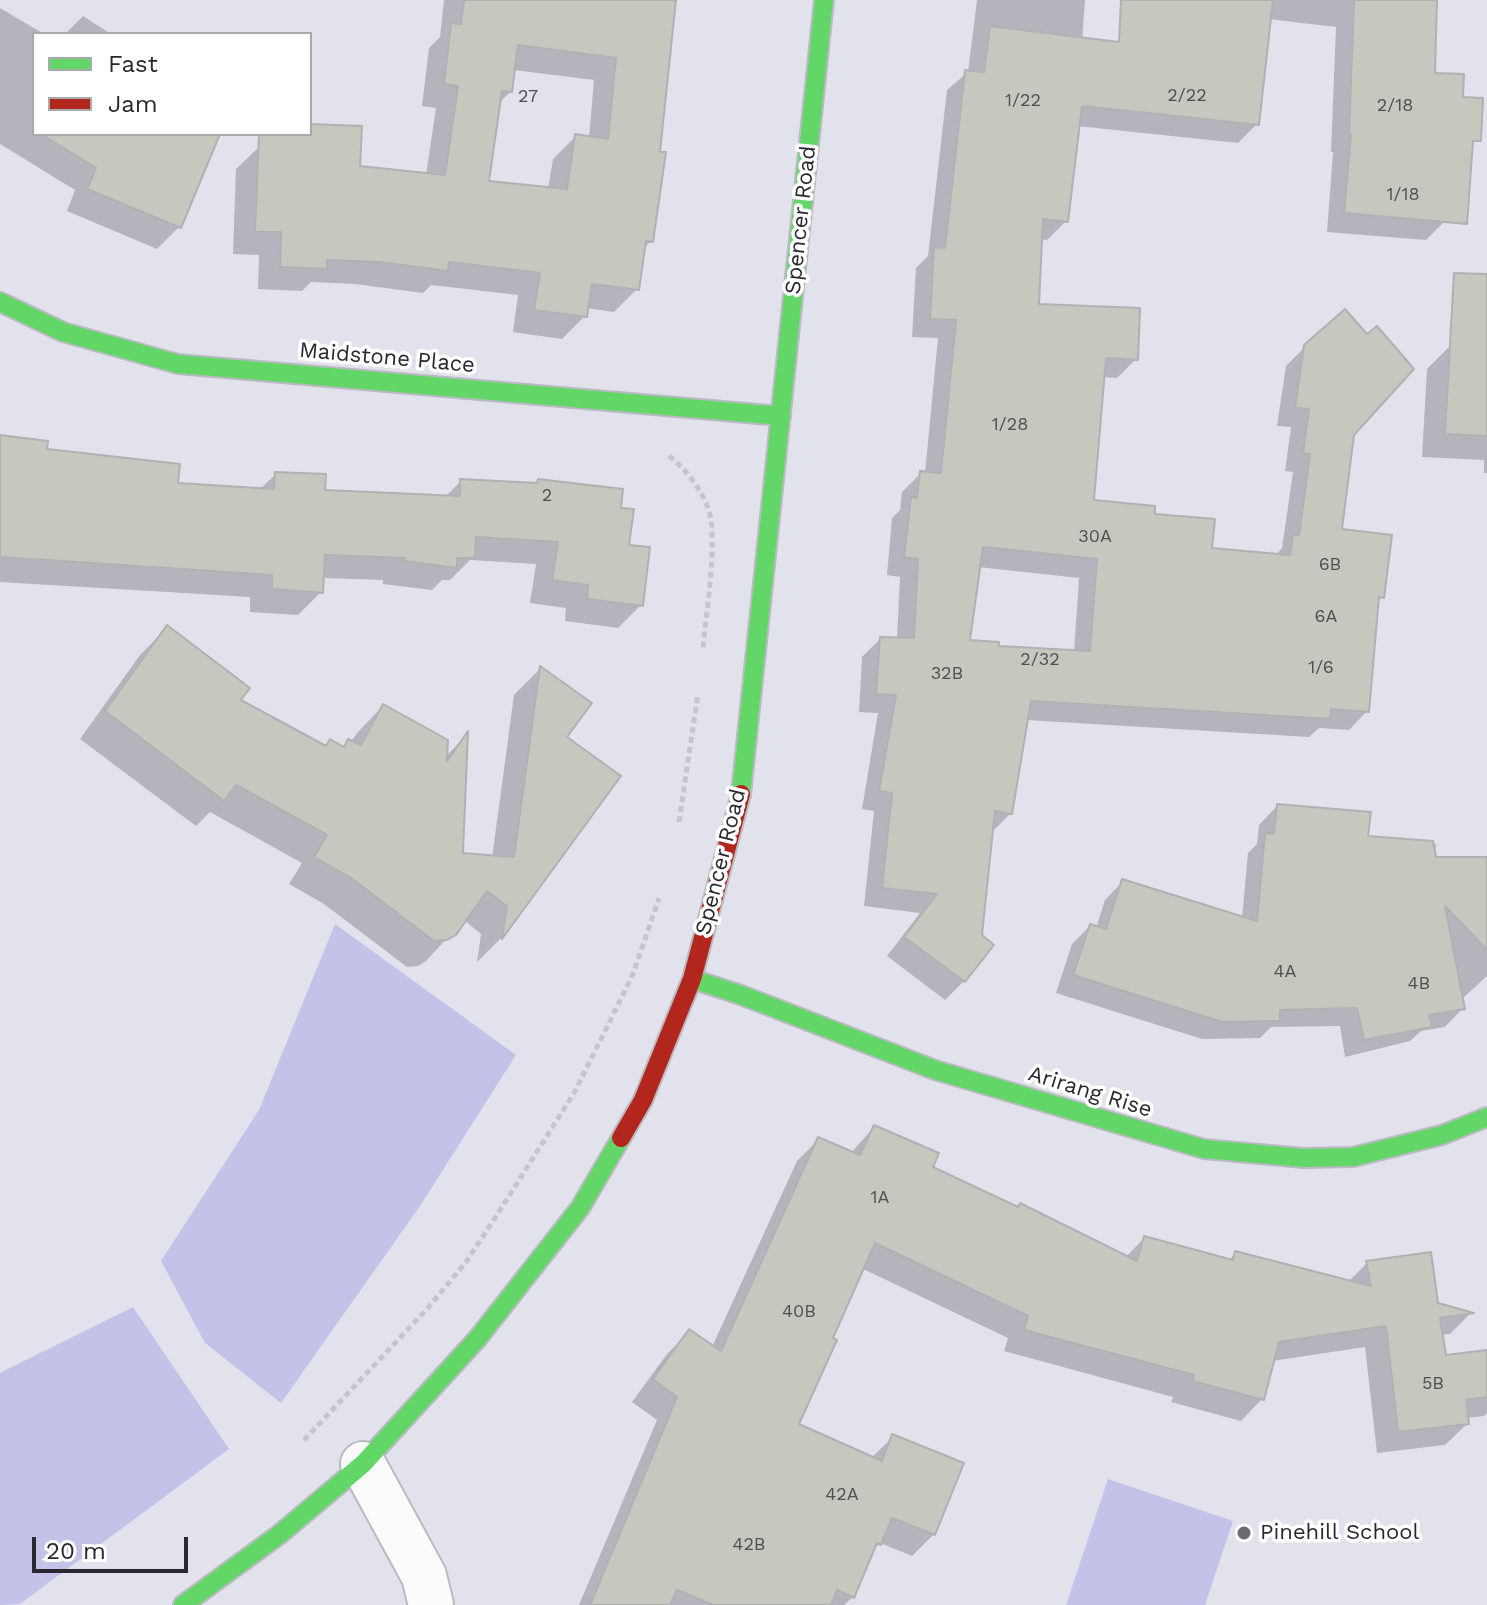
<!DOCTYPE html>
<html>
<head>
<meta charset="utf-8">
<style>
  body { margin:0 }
  #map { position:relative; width:1487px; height:1605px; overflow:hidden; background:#e2e2ec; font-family:"Work Sans",sans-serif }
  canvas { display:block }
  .legend { position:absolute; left:32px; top:32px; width:280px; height:104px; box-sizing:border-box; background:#fff; border:2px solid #a9a9ab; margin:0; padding:10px 14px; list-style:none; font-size:24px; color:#28282e }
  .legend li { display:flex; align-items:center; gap:16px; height:40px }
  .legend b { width:40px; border:2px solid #a9a9ab }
  .scale { position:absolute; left:32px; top:1537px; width:156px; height:36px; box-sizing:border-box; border:4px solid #28282e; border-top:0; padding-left:10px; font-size:24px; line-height:28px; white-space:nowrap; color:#28282e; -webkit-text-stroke:6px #fff; paint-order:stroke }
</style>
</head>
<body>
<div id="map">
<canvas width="1487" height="1605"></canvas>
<ul class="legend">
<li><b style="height:10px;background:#63d668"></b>Fast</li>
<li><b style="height:10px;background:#b3261e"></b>Jam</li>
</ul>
<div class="scale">20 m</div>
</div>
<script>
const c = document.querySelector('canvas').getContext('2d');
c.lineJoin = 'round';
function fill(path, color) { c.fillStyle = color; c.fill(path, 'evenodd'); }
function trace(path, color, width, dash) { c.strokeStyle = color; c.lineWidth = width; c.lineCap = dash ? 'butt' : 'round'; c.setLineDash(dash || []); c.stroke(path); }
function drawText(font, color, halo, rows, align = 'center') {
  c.font = font + ' "Work Sans",sans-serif'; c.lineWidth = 7; c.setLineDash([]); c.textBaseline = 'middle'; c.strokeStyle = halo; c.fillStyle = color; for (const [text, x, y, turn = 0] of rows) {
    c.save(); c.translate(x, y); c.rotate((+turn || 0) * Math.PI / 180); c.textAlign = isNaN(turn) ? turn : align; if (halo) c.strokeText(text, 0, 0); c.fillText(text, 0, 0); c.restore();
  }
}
fill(new Path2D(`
  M335 924 516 1055 420 1206 281 1403 205 1343 161 1261 259 1110Z
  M133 1307 229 1449 20 1604 0 1605V1373Z
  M1108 1479 1233 1521 1205 1605H1066Z`), '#c3c2e8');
fill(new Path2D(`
  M444 0H674L651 241 643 249 637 289 614 312 586 308 585 316 562 339 513 332 518 295 431 285 423 293 355 284 311 282 302 291 258 289 259 255 233 254 236 169 259 147 279 134H310V126L358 168 426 175 436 108 422 106 429 48 440 37ZM513 70 594 80 589 138 576 136 553 159 548 189 486 182 498 104 510 92Z
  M977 0H1085L1082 42 1159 50 1165 0H1435L1433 74 1445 221 1426 240 1327 232 1333 152H1331L1336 27 1269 19 1257 124 1238 143 1077 126 1066 221 1047 240 1040 239 1037 305 1136 359 1117 378 1103 377 1092 502 1153 516 1209 550 1275 556 1282 548 1293 472 1285 471 1291 427 1277 426 1286 366 1305 347 1353 434 1339 530 1382 597 1377 602 1367 711 1349 730 1319 728 1309 737 1026 720 1011 813 992 832 964 981 945 1000 887 956 920 913 864 906 874 811 862 809 878 713 859 712 862 657 880 639H897L900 577 887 575 892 518 900 510 902 492 921 473H925L938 338 912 337 916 268 928 256 947 90 968 72ZM978 567 1079 578 1074 652 996 648 968 642Z
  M0 8 44 34H34V134H218L179 227 157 249 67 211 75 190 0 144Z
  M83 16 111 34H65Z
  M1450 346 1487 348V473H1484V460L1422 457 1427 369Z
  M0 437 176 485 259 490 276 474 323 491 444 498 461 481 535 485 538 481 618 510 641 605 618 628 565 621 566 608 530 603 536 564 470 560 450 580H442L432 590 383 584V580L322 578 321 592 298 615 250 612V597L0 582Z
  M167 628 238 701 324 748 330 741 342 748 349 741 351 742 357 733 383 706 445 757 466 736 461 855 492 858 514 695 541 668 565 737 618 776 501 938 477 962 481 934 464 920 426 961 418 966 407 967 324 904 289 884 302 863 210 812 196 826 80 739 140 655Z
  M1277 806 1366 838 1436 844 1434 859H1487V976L1461 1000 1463 1008 1445 1027 1421 1031 1410 1041 1345 1057 1340 1026 1271 1027 1260 1038 1202 1039 1056 993 1072 944 1090 926 1096 928 1105 900 1123 881 1242 918 1248 853 1257 844 1259 825Z
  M874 1127 931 1168 1126 1257 1144 1238 1228 1261 1236 1253 1348 1282 1367 1263 1436 1305 1470 1314 1450 1334 1441 1335 1444 1357 1487 1352V1413L1484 1416 1466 1418 1467 1424 1445 1445 1377 1453 1365 1347 1272 1361 1262 1399 1241 1421 1171 1402 1173 1397 1004 1351 1008 1338 861 1268 797 1425 871 1458 893 1437 934 1534 912 1556 880 1543 870 1553 853 1597 844 1605H579L657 1420 632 1402 667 1354 689 1332 712 1347 797 1161 819 1139 851 1153Z`), '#0003');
const building = new Path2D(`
  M464 0H676L660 152H666L653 242 646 241 639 290 592 284 587 317 534 310 540 273 449 262 448 271 379 262 327 260V269L280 267 281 232H255L259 134H310V124L362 126 360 166 445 175 458 86 444 84 451 23 461 24ZM518 45 616 58 608 139 575 134 567 189 489 181 502 91 512 92Z
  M1121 0H1273L1259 125 1082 106 1068 222 1043 219 1039 304 1140 308 1138 360 1106 358 1094 500 1155 506V514L1215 519 1212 548 1290 555 1293 535H1299L1310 454 1303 453 1309 409 1295 408 1304 345 1345 309 1367 334 1377 326 1414 369 1354 435 1342 529 1392 535 1384 598 1379 597 1369 712 1331 709 1330 719 1031 701 1012 814 995 811 982 935 994 945 965 982 904 937 937 894 882 888 892 793 879 791 896 695 876 694 880 637 914 638 918 559 904 557 911 497 917 498 920 471 941 473 956 320 930 319 934 247 945 248 965 70 984 72 990 26 1119 42ZM983 547 1097 559 1090 651 999 646V642L970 640Z
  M1354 0H1437L1435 73 1464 74 1463 97 1483 98 1481 141H1473L1467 224 1344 213 1351 134H1349Z
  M41 134H220L181 228 87 189 96 168Z
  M1454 273 1487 274V436L1445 434Z
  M0 435 48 441 47 449 180 464 178 483 274 489 275 472 326 474 325 490 460 496V479L537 483 538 479 623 489 621 508 634 509 629 545 650 547 643 606 587 599 588 585 552 580 558 542 476 537 475 558H457V568L405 561V558L325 555 323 593 272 589V575L0 557Z
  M167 625 250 688 241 700 326 746 330 739 344 747 348 739 361 745 383 704 448 740 447 761 468 731 463 853 514 857 540 666 592 703 567 737 621 776 502 939 507 906 487 891 456 935 447 940 434 941 351 878 314 857 327 835 236 785 224 801 105 711Z
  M1277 804 1371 812 1368 836 1433 841 1436 857H1487V950L1445 906 1465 1009 1429 1015 1432 1027 1364 1040 1357 1008 1280 1010V1021L1222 1022 1073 975 1090 924 1106 929 1122 879 1257 921 1265 833 1274 834Z
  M874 1125 939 1153 933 1167 1018 1207 1020 1203 1137 1261 1144 1236 1233 1260 1235 1251 1371 1286 1366 1261 1431 1252 1438 1303 1474 1313 1440 1318 1446 1355 1487 1350V1397L1466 1400 1469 1424 1398 1432 1386 1326 1279 1342 1264 1400 1192 1381 1194 1375 1024 1330 1028 1316 875 1243 833 1338 837 1340 799 1424 882 1461 892 1434 964 1463 935 1535 892 1518 881 1545 877 1543 854 1598 837 1590 831 1605H713L677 1590 670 1605H590L677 1397 653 1379 689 1329 721 1351 818 1137 860 1155Z`);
fill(building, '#c4c8be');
trace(building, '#b0b1b3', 2);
const street = new Path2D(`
  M363 1464 424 1576 431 1605`);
const fast = new Path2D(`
  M0 302 63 332 178 364 781 416
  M741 794 824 0
  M692 979 741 995 935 1070 1204 1149 1304 1158 1353 1157 1442 1135 1487 1117
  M183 1605 280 1534 363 1464 478 1338 580 1208 621 1138`);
const jam = new Path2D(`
  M621 1138 643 1100 692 979 741 794`);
trace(street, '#babac2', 48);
trace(fast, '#babac2', 22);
trace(jam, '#babac2', 22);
trace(new Path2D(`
  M669 456C685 468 703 491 709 511 718 541 706 614 703 648
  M679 822 698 694
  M304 1440 427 1309 466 1262 497 1215 574 1093 611 1019 633 974 659 898`), '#c6c6c8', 5, [6, 4]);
trace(street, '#fbfbfc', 44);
trace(fast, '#63d668', 18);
trace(jam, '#b3261e', 18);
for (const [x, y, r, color] of [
  [1244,1533,8,"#696970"]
]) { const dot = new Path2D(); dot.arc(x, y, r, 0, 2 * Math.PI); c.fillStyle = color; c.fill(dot); trace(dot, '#fff', 3); }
drawText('18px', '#4f5052', null, [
  ["2/22",1187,96],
  ["27",528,97],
  ["1/22",1023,101],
  ["2/18",1395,106],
  ["1/18",1403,195],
  ["1/28",1010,425],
  ["2",547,496],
  ["30A",1095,537],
  ["6B",1330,565],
  ["6A",1326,617],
  ["2/32",1040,660],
  ["1/6",1321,668],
  ["32B",947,674],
  ["4A",1285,972],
  ["4B",1419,984],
  ["1A",880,1198],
  ["40B",799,1312],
  ["5B",1433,1384],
  ["42A",842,1495],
  ["42B",749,1545]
]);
drawText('22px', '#28282e', '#fff', [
  ["Spencer Road",801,220,-84],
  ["Maidstone Place",387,358,5],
  ["Spencer Road",721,862,-76],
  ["Arirang Rise",1090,1092,17]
]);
drawText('22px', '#28282e', '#fff', [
  ["Pinehill School",1260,1533]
], 'left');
</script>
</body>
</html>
